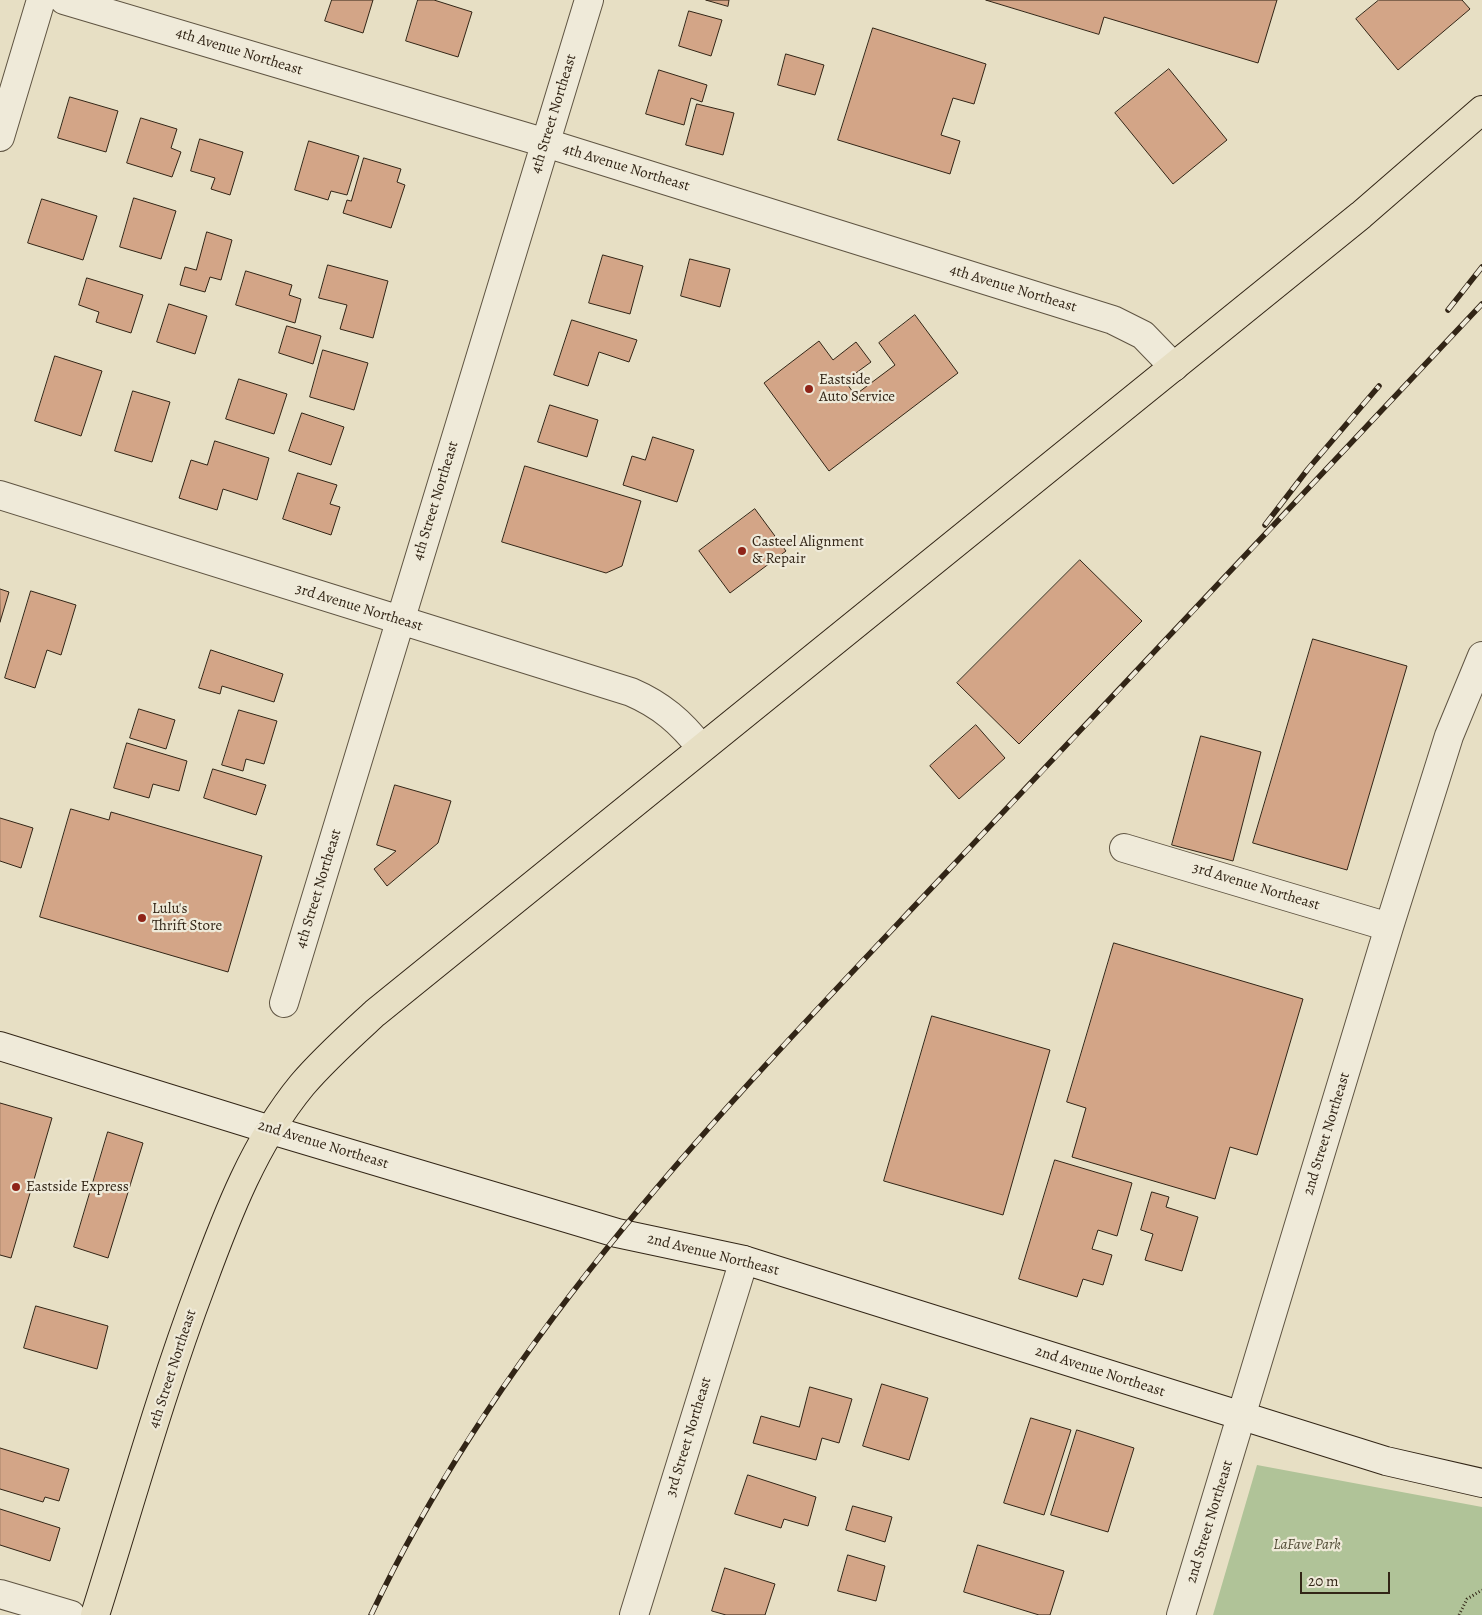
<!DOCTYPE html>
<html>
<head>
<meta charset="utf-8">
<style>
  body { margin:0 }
  #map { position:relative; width:1482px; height:1615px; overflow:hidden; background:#e7dfc4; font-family:Alegreya,serif }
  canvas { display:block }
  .scale { position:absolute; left:1300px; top:1572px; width:90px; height:22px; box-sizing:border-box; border:2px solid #322516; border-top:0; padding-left:6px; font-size:15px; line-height:18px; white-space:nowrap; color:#322516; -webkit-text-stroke:4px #efead9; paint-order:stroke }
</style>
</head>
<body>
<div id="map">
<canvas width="1482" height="1615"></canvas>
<div class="scale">20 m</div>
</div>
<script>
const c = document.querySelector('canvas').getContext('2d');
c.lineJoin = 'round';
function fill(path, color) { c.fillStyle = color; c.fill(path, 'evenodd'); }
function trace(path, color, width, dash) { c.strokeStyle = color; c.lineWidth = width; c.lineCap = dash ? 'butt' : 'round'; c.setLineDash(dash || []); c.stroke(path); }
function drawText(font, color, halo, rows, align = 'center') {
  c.font = font + ' Alegreya,serif'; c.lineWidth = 4.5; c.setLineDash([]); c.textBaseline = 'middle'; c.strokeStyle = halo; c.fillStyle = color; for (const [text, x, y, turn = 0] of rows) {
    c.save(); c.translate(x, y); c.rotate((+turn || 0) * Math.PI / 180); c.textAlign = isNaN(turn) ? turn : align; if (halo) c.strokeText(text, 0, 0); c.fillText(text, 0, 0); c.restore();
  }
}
fill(new Path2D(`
  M1257 1465 1482 1507V1615H1213Z`), '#b0c398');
const building = new Path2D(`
  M332 0H373L363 33 325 21Z
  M418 0H434L472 12 458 57 406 41Z
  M706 0H729L728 6Z
  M986 0H1277L1258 63 1104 17 1099 34Z
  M1379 0H1462L1470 9 1398 70 1356 19Z
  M689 11 722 20 711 56 679 46Z
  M873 28 986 64 974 104 953 98 941 135 960 141 950 174 838 140Z
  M786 54 824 65 815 95 778 85Z
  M1169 69 1227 140 1173 184 1115 113Z
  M659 70 707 85 702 102 691 98 684 125 646 114Z
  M70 97 118 111 106 152 58 138Z
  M697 104 734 113 723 155 686 145Z
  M141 118 177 129 171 148 181 152 172 177 127 163Z
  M200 139 243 152 230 195 211 189 215 178 191 171Z
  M309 141 359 156 347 195 331 191 328 200 295 190Z
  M364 158 401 169 397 182 405 185 391 228 343 213 347 200 351 201Z
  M134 198 176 211 161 259 120 247Z
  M42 199 97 216 83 260 28 243Z
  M207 232 232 240 221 280 210 277 205 292 180 285 185 267 196 270Z
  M603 255 643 266 630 314 589 303Z
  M690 259 730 269 720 307 681 296Z
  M328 265 388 281 373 338 340 329 347 305 319 298Z
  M246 271 292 285 289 295 301 299 295 323 236 305Z
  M87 278 143 295 131 333 96 322 99 312 79 305Z
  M169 304 207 316 195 354 157 342Z
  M915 315 958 373 829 471 764 383 819 341 833 360 856 342 871 362 845 381 855 395 895 365 879 343Z
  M572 320 637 340 629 362 599 352 588 386 554 375Z
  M287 326 321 336 313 364 279 353Z
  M323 350 368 363 354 410 310 397Z
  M55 356 102 371 81 436 35 421Z
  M239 379 287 394 274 434 226 419Z
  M133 391 170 402 152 462 115 451Z
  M550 405 598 420 587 457 538 442Z
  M302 413 344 427 331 465 289 451Z
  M653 437 694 450 677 502 623 485 632 456 645 460Z
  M215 441 269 458 257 500 223 489 217 510 179 498 191 460 207 465Z
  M525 466 641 501 622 566 606 573 502 542Z
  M298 473 337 485 330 504 340 507 331 535 283 519Z
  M755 509 786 551 730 593 699 551Z
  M1080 560 1142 621 1019 744 957 683Z
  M0 589 9 592 0 622Z
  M31 591 76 605 61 655 47 650 35 688 5 678Z
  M1313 639 1407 666 1347 870 1253 843Z
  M211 650 283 674 274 702 222 686 220 694 199 688Z
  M139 709 175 720 166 749 130 738Z
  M239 710 277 721 264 764 246 759 243 771 222 765Z
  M976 725 1005 758 959 799 930 766Z
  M1201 736 1261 752 1233 861 1172 845Z
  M127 743 187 761 179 791 153 784 149 798 114 788Z
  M213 769 266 785 256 815 204 798Z
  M395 785 451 801 438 843 387 886 374 869 396 851 377 845Z
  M71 809 109 820 111 812 262 856 228 972 40 917Z
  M0 818 33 828 21 868 0 861Z
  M1114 943 1303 999 1257 1155 1230 1147 1215 1199 1072 1157 1086 1108 1067 1102Z
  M932 1016 1050 1050 1003 1215 884 1181Z
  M0 1103 52 1118 11 1258 0 1255Z
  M108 1132 143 1143 108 1258 74 1247Z
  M1055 1160 1132 1183 1117 1236 1098 1230 1092 1249 1112 1255 1103 1285 1083 1279 1077 1297 1019 1279Z
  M1152 1192 1169 1197 1166 1207 1198 1217 1182 1271 1145 1260 1153 1234 1141 1230Z
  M36 1306 108 1326 97 1369 24 1348Z
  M882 1384 928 1398 909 1460 863 1446Z
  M810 1387 852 1399 839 1443 822 1438 816 1460 753 1443 761 1416 799 1427Z
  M1031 1418 1071 1430 1044 1515 1004 1503Z
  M1077 1430 1134 1448 1108 1532 1051 1515Z
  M0 1448 69 1469 59 1501 45 1497 43 1502 0 1489Z
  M748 1475 816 1497 808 1526 784 1519 781 1528 735 1514Z
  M853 1506 892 1517 885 1542 846 1530Z
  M0 1509 60 1528 50 1561 0 1545Z
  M978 1545 1064 1571 1050 1615H1039L964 1592Z
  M848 1555 885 1566 876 1601 838 1591Z
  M725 1568 775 1584 765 1615H726L712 1611Z`);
fill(building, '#d3a587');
trace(building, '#322516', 1);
const street = new Path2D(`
  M64 0 546 143 1113 320 1143 335 1174 367
  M0 137 41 0
  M0 495 631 692C661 705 681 722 701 748
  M1124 848 1389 927
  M284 1003 589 0
  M0 1594 71 1615
  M634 1615 744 1260
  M1181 1615 1389 927 1449 736 1482 656`);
const secondary = new Path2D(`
  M0 1046 271 1130 617 1233 744 1260 1386 1461 1482 1483`);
const primary = new Path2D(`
  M95 1615C130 1504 161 1392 202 1283 227 1215 255 1142 302 1085 324 1059 350 1036 375 1013L1361 215 1482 110`);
trace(street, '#5f5442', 30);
trace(secondary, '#322516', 30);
trace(primary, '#322516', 30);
trace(new Path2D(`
  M1459 1615 1467 1599 1482 1590`), '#322516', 3, [1, 2.5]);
trace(street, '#efead9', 28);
trace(secondary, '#efead9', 28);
trace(primary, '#e7dfc4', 28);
const rail = new Path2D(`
  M1448 310 1482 267
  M1265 525 1308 469 1379 386
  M371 1615C506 1329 727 1105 941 878 1122 687 1302 495 1482 304`);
trace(rail, '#322516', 5.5);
trace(rail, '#efead9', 4, [11]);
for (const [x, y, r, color] of [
  [809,389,5,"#8f2418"],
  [742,551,5,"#8f2418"],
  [142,918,5,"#8f2418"],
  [16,1187,5,"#8f2418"]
]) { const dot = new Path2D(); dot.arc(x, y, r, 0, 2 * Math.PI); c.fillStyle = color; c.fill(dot); trace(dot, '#efead9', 2); }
drawText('15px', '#322516', '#efead9', [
  ["4th Avenue Northeast",239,52,17],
  ["4th Street Northeast",554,114,-73],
  ["4th Avenue Northeast",626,168,17],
  ["4th Avenue Northeast",1013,289,17],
  ["4th Street Northeast",436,501,-73],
  ["3rd Avenue Northeast",359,608,17],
  ["3rd Avenue Northeast",1256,887,17],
  ["4th Street Northeast",319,889,-73],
  ["2nd Street Northeast",1327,1134,-73],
  ["2nd Avenue Northeast",323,1145,17],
  ["2nd Avenue Northeast",713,1255,14],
  ["4th Street Northeast",173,1369,-72],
  ["2nd Avenue Northeast",1100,1372,18],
  ["3rd Street Northeast",689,1437,-73],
  ["2nd Street Northeast",1210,1522,-73]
]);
drawText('15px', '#322516', '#efead9', [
  ["Eastside",819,380],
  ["Auto Service",819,397],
  ["Casteel Alignment",752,542],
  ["& Repair",752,559],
  ["Lulu's",152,909],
  ["Thrift Store",152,926],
  ["Eastside Express",26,1187]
], 'left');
drawText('italic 15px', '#524c36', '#efead9', [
  ["LaFave Park",1307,1545]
]);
</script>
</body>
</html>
